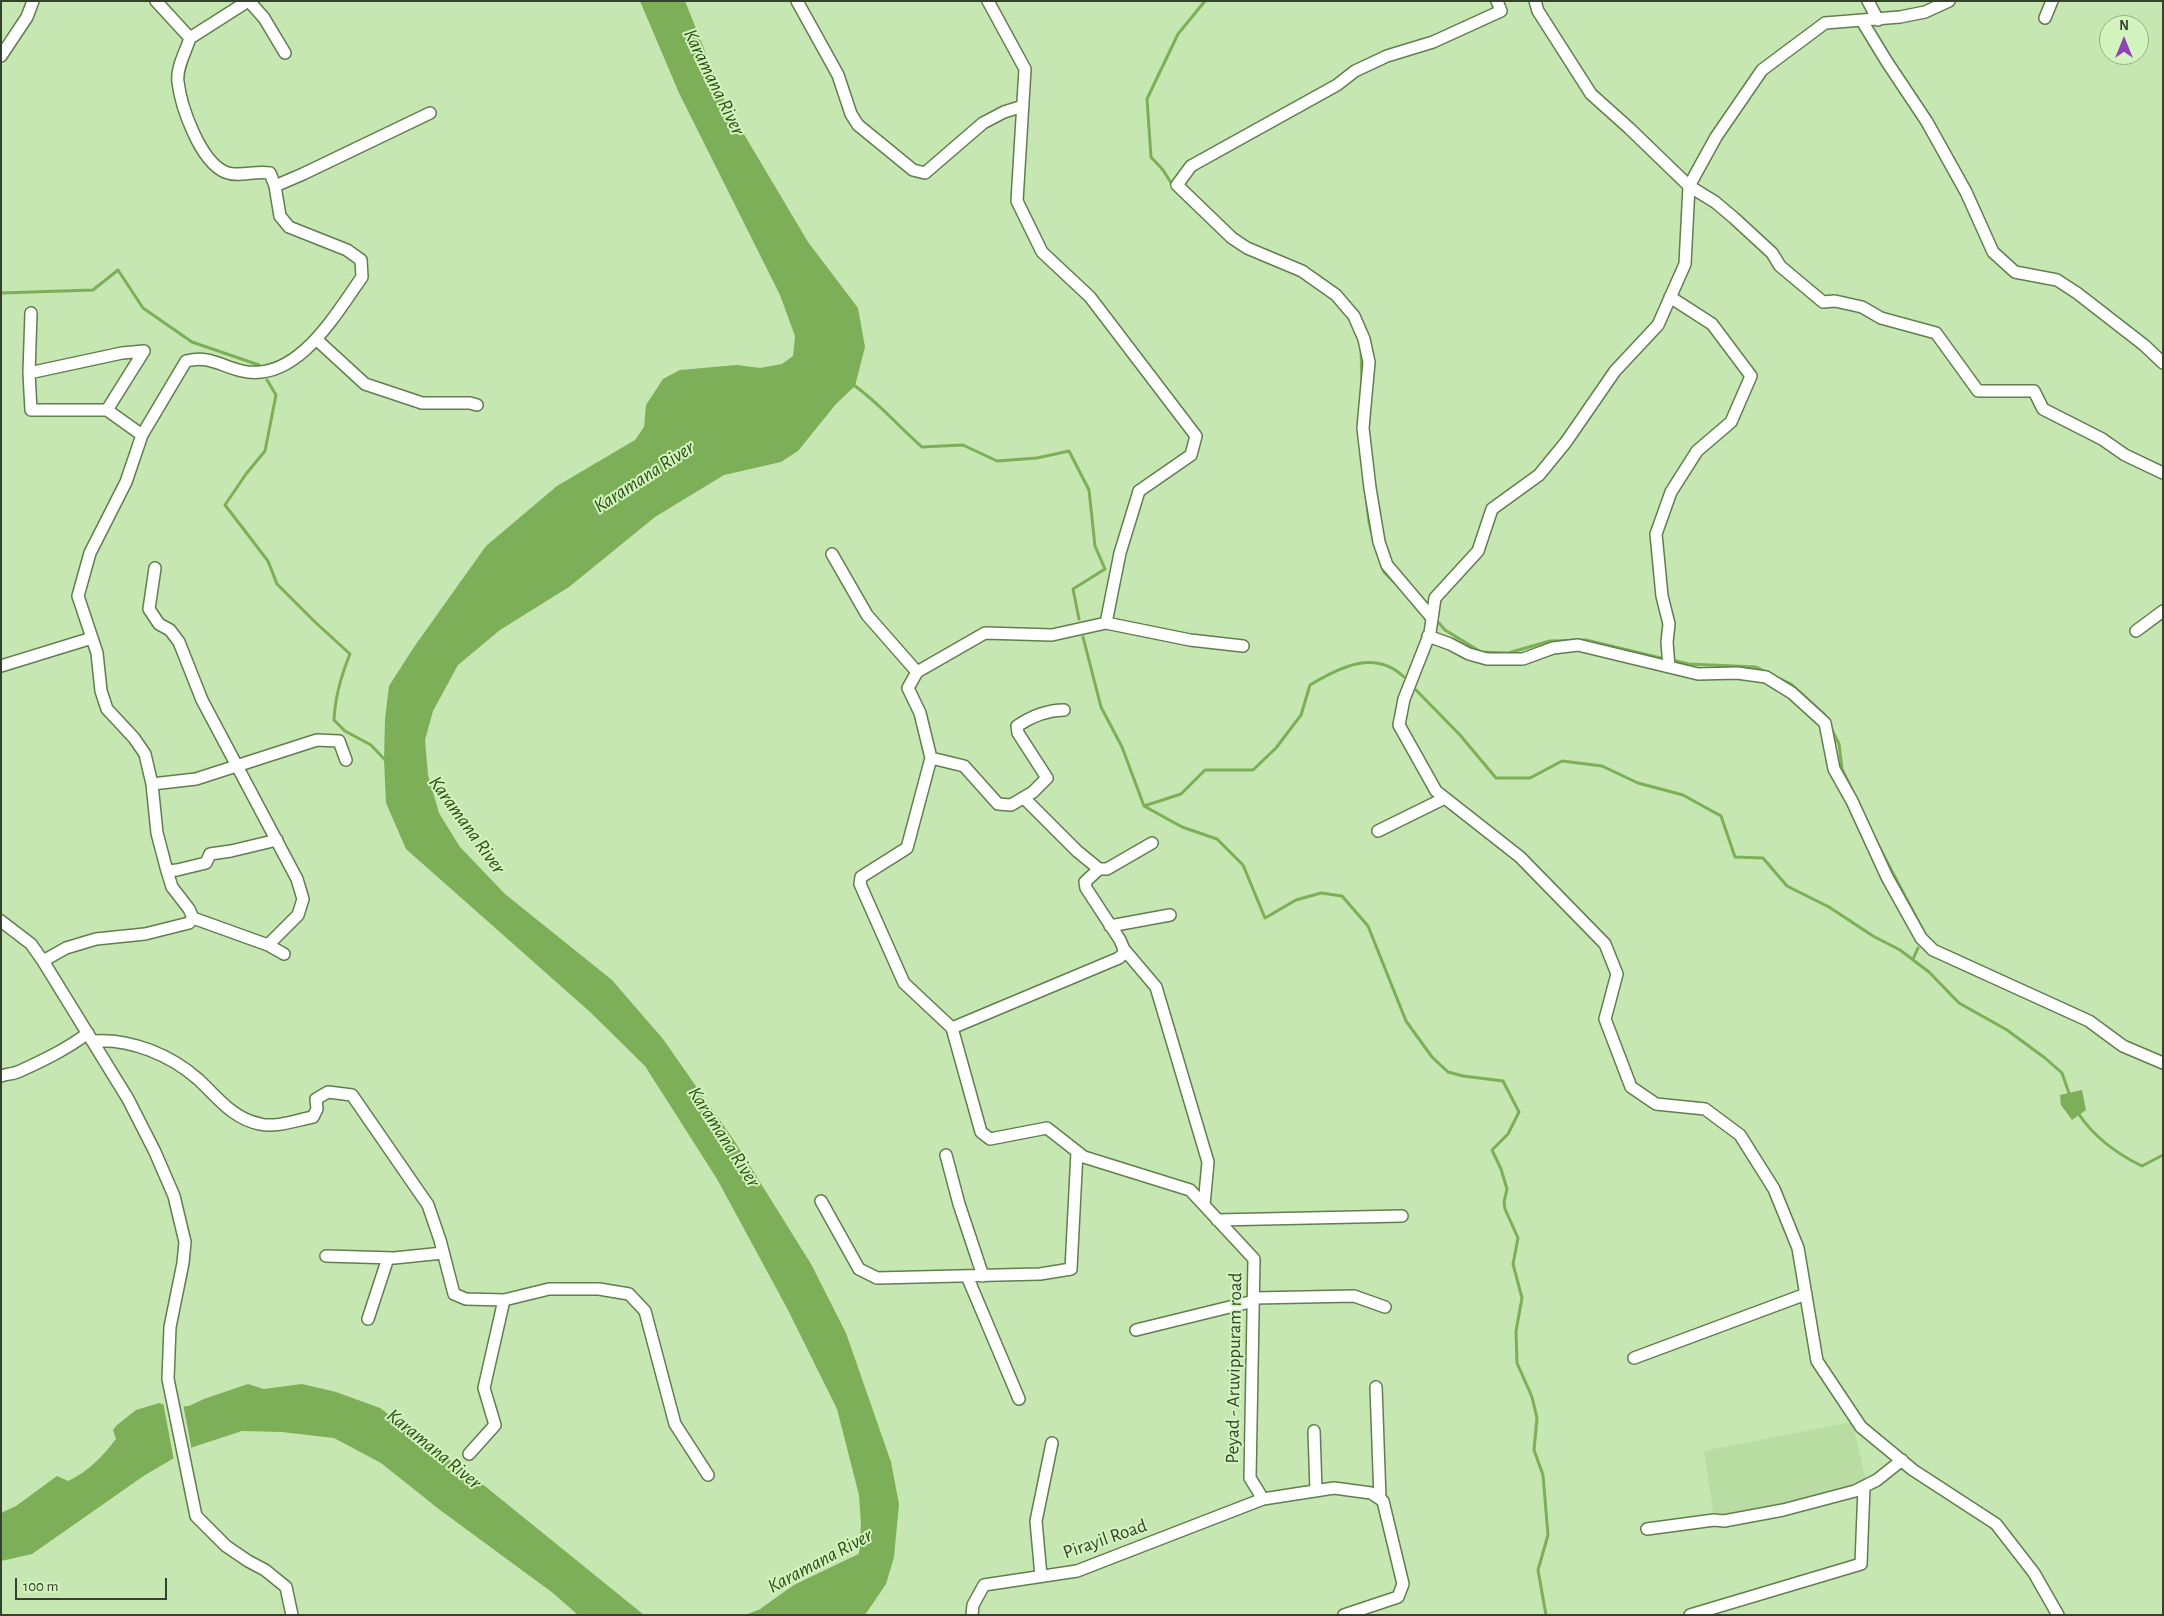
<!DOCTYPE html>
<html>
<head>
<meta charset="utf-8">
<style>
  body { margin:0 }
  #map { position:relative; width:2164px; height:1616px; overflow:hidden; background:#c6e6b2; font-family:"Alegreya Sans",sans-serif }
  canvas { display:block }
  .frame { position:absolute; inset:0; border:2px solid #34412c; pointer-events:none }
  .north { position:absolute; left:2099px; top:15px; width:50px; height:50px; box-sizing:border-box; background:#d3f4bf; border:1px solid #93ac84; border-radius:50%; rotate:0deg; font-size:14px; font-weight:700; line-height:20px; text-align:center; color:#34412c }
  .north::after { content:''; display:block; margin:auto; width:18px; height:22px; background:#9043b3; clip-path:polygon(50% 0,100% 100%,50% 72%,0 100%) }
  .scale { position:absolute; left:15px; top:1578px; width:152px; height:22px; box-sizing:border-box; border:2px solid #34412c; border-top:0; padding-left:6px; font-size:15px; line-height:18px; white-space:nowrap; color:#34412c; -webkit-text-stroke:4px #d3f4bf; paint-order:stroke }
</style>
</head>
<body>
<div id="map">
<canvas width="2164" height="1616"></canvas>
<div class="frame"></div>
<div class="north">N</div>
<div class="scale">100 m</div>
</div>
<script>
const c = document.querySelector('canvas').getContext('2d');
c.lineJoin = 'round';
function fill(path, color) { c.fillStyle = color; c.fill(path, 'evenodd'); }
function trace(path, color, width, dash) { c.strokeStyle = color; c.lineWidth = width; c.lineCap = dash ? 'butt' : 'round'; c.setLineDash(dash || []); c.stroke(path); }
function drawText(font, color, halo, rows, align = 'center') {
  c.font = font + ' "Alegreya Sans",sans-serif'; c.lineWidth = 4; c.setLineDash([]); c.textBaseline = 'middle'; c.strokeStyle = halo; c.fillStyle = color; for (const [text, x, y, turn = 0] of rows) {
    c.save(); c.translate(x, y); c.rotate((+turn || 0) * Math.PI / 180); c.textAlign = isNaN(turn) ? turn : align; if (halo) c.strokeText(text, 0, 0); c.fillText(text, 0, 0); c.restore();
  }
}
fill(new Path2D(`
  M1852 1422 1868 1489 1714 1517 1704 1451Z`), '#b8dca1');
fill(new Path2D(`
  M640 1H685L726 104 808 242 858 308 865 347 855 386 836 404 798 451 781 462 724 475 655 517 569 587 500 630 458 665 433 711 425 740 428 775 439 813 460 847 505 894 612 980 663 1039 735 1142 811 1264 846 1333 891 1462 899 1504 894 1557 886 1584 865 1615H745L847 1576 859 1555 861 1524 859 1495 837 1409 788 1310 717 1179 645 1066 589 1011 406 849 386 803 384 760 385 719 389 686 414 647 486 546 557 486 635 440 644 427 646 405 663 379 680 370 737 365 760 368 782 364 793 356 795 336 780 295 679 93Z
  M2082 1090 2086 1110 2072 1120 2061 1105 2060 1095Z
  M248 1384 264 1389 302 1384 336 1392 380 1408 486 1487 644 1615H578L553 1593 440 1510 381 1463 334 1438 282 1432 242 1431 193 1447 145 1475 32 1554 1 1561V1513L16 1506 57 1476 68 1481C88 1472 103 1456 116 1439L113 1430 117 1425 136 1410 159 1403 171 1407 189 1406 204 1399Z`), '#7caf57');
fill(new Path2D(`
  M163 1402 171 1405 183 1404 192 1451 174 1461Z`), '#c6e6b2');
trace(new Path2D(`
  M1173 186 1163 170 1151 157 1147 99 1178 34 1205 1
  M1 293 93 290 118 270 143 308 192 342 259 365
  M1361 349 1362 383
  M267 380 276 395 265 451 246 474 225 505 268 561 277 584 314 621 350 654C341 676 335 696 334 720L345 731 371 745 386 761
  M855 386C880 404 899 427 922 447L963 445 997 461 1037 458 1069 451 1089 490 1095 546 1105 569 1073 589 1079 619
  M1366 496 1369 522 1372 534
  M1382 567 1384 572 1395 583
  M1439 623 1445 630 1481 652 1508 653 1550 641 1586 640 1665 659
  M1083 637 1101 707 1122 747 1144 806 1181 794 1205 770H1253L1276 748 1301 715 1310 685C1340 667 1375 649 1404 677
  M1671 660 1689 664 1756 667 1768 673
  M1774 676 1791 684 1824 714 1826 718
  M1416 690 1460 735 1496 778H1530L1562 761 1602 766 1638 783 1683 795 1721 816 1735 857 1763 858 1787 886 1829 907 1873 936 1900 950 1929 972 1959 1003 2007 1030 2045 1058 2062 1073 2070 1096
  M1830 726 1839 744 1842 769 1853 792
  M1144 806 1182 827 1217 839 1243 865 1265 918 1296 900 1321 893 1342 896 1368 926 1406 1021 1432 1057 1448 1072 1463 1076 1503 1081 1519 1112 1508 1134 1492 1150 1501 1169 1507 1189 1504 1202 1505 1209 1518 1238 1513 1264 1522 1298 1516 1331 1517 1363 1532 1397 1537 1418 1534 1450 1543 1475 1548 1535 1538 1570 1546 1615
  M1875 839 1925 934
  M1913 959 1918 948
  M2078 1113C2094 1137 2117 1154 2142 1166L2163 1155`), '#7caf57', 3);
trace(new Path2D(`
  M768 1615 799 1593 874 1557`), '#7caf57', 19);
const minor = new Path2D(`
  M249 1 264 18 285 53
  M797 1 838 75 851 114 858 125 913 170 925 173 983 123 1004 112 1023 106
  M988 1 1025 69 1017 201 1042 252 1090 297 1196 436 1191 455 1139 491 1120 553 1106 623 1052 635 985 633 917 672 908 688 920 713 931 758 907 848 861 877 860 884 904 983 952 1028 981 1132 990 1139 1047 1128 1084 1157 1190 1190 1254 1259 1250 1478 1263 1499 1334 1488 1371 1493 1383 1501 1403 1584 1398 1597 1344 1615
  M1535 1 1538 11 1591 94 1629 128 1689 186 1715 202 1734 218 1772 253 1780 266 1823 302 1835 301 1862 307 1881 318 1936 333 1978 391H2034L2043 409 2102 439 2125 455 2163 473
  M1868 1 1878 20
  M1949 1 1925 12 1900 17 1825 23 1762 70 1716 137 1689 186 1685 264 1658 325 1615 371 1566 442 1539 475 1492 509 1478 551 1435 598 1430 633 1404 699 1399 725 1436 791 1520 857 1605 944 1617 974 1605 1019 1631 1087 1656 1104 1705 1109 1740 1135 1774 1189 1798 1248 1817 1361 1861 1427 1913 1470 1996 1524 2034 1573 2058 1615
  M2045 18 2052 1
  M1862 21 1887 62 1927 122 1966 192 1993 252 2015 272 2057 280 2077 293 2144 345 2163 363
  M190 38 248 1
  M1 56 27 17 33 1
  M275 186 303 174 430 113
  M31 313 29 373 31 410H107L142 435
  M316 339 365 384 422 403H470L477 405
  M29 373 122 353 144 351 107 410
  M832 554 867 615 917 672
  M155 568 149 609 159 624 170 630 179 642 202 700 297 879 303 899 298 915 268 945
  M1432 618 1387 565 1379 542 1370 488 1363 428 1369 362 1364 339 1354 316 1336 295 1302 271 1247 248 1232 238 1177 185 1191 166 1337 85 1355 71 1370 64 1387 56 1433 42 1501 11 1497 1
  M1106 623 1190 640 1243 646
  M2136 631 2163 611
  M1428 636 1450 644 1469 654 1487 659H1523L1553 648 1578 645 1698 674 1737 673 1766 677 1792 693 1825 723 1834 769 1852 801 1887 877 1921 938 1933 950 2089 1021 2123 1046 2163 1063
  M1 666 92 638
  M1669 667 1667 642 1669 624 1662 596 1656 534 1671 492 1697 451 1731 422 1751 376 1712 324 1670 297
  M931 758 964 766 998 804 1011 805 1033 792 1047 778 1018 733 1017 726C1032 716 1046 710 1064 710
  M152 784 196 779 317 740 339 741 346 760
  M1024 798 1077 851 1099 869H1107L1152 843
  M1378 831 1445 798
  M167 871 177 870 206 863 210 854 231 851 277 840
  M193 918 268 945 284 954
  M1 921 31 944 43 961 128 1099 155 1152 174 1196 185 1242 183 1263 170 1327 168 1379 196 1516 226 1546 248 1561 265 1570 286 1587 292 1615
  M1110 926 1170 915
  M1123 948 1156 987 1208 1162 1204 1205
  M43 961 66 948 96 939 145 934 189 923 193 918 189 909 172 887 167 871 157 833 152 784 145 754 134 738 107 709 101 691 97 653 78 596 90 553 126 482 142 435 186 361C210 355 220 366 242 371 297 383 335 315 362 277L361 260 347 250 289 227 280 216 275 186 270 173C255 170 239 178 225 172 200 161 181 107 178 82 176 68 186 51 190 38L156 1
  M952 1028 1119 958 1125 952 1120 940 1086 888 1085 882 1099 869
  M93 1041C130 1038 171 1055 199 1080 217 1097 233 1119 260 1124 276 1128 297 1120 313 1117L317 1109 316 1099 328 1092 352 1095 428 1205 440 1240 454 1294 466 1299 504 1300 484 1388 495 1425 469 1454
  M1 1076C7 1074 14 1074 20 1071 44 1060 67 1049 88 1033
  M946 1155 959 1204 983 1276
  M821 1201 859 1269 877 1278 1040 1274 1071 1269 1077 1152
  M1217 1220 1402 1216
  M326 1256 394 1258 443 1253
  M967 1276 1019 1399
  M1254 1298 1354 1296 1385 1307
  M504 1300 549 1289H599L629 1294 645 1311 675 1424 708 1475
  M368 1319 388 1258
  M1136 1330 1254 1301
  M1634 1358 1806 1294
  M1376 1387 1380 1499
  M1314 1431 1316 1491
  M1647 1529 1714 1520 1724 1521 1783 1510 1855 1491 1877 1480 1902 1460
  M1041 1576 1036 1521 1052 1443
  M972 1615 973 1605 984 1585 1077 1571 1263 1499
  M1690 1615 1861 1564 1864 1487`);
trace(minor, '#617e4e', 14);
trace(minor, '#fff', 11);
drawText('19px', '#34412c', '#d3f4bf', [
  ["Peyad - Aruvippuram road",1234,1368,-89],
  ["Pirayil Road",1105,1539,-19]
]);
drawText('italic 20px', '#2e4f11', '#d3f4bf', [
  ["Karamana River",714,82,64],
  ["Karamana River",644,477,-33],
  ["Karamana River",467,825,54],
  ["Karamana River",724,1137,57],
  ["Karamana River",434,1449,39],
  ["Karamana River",820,1561,-28]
]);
</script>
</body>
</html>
